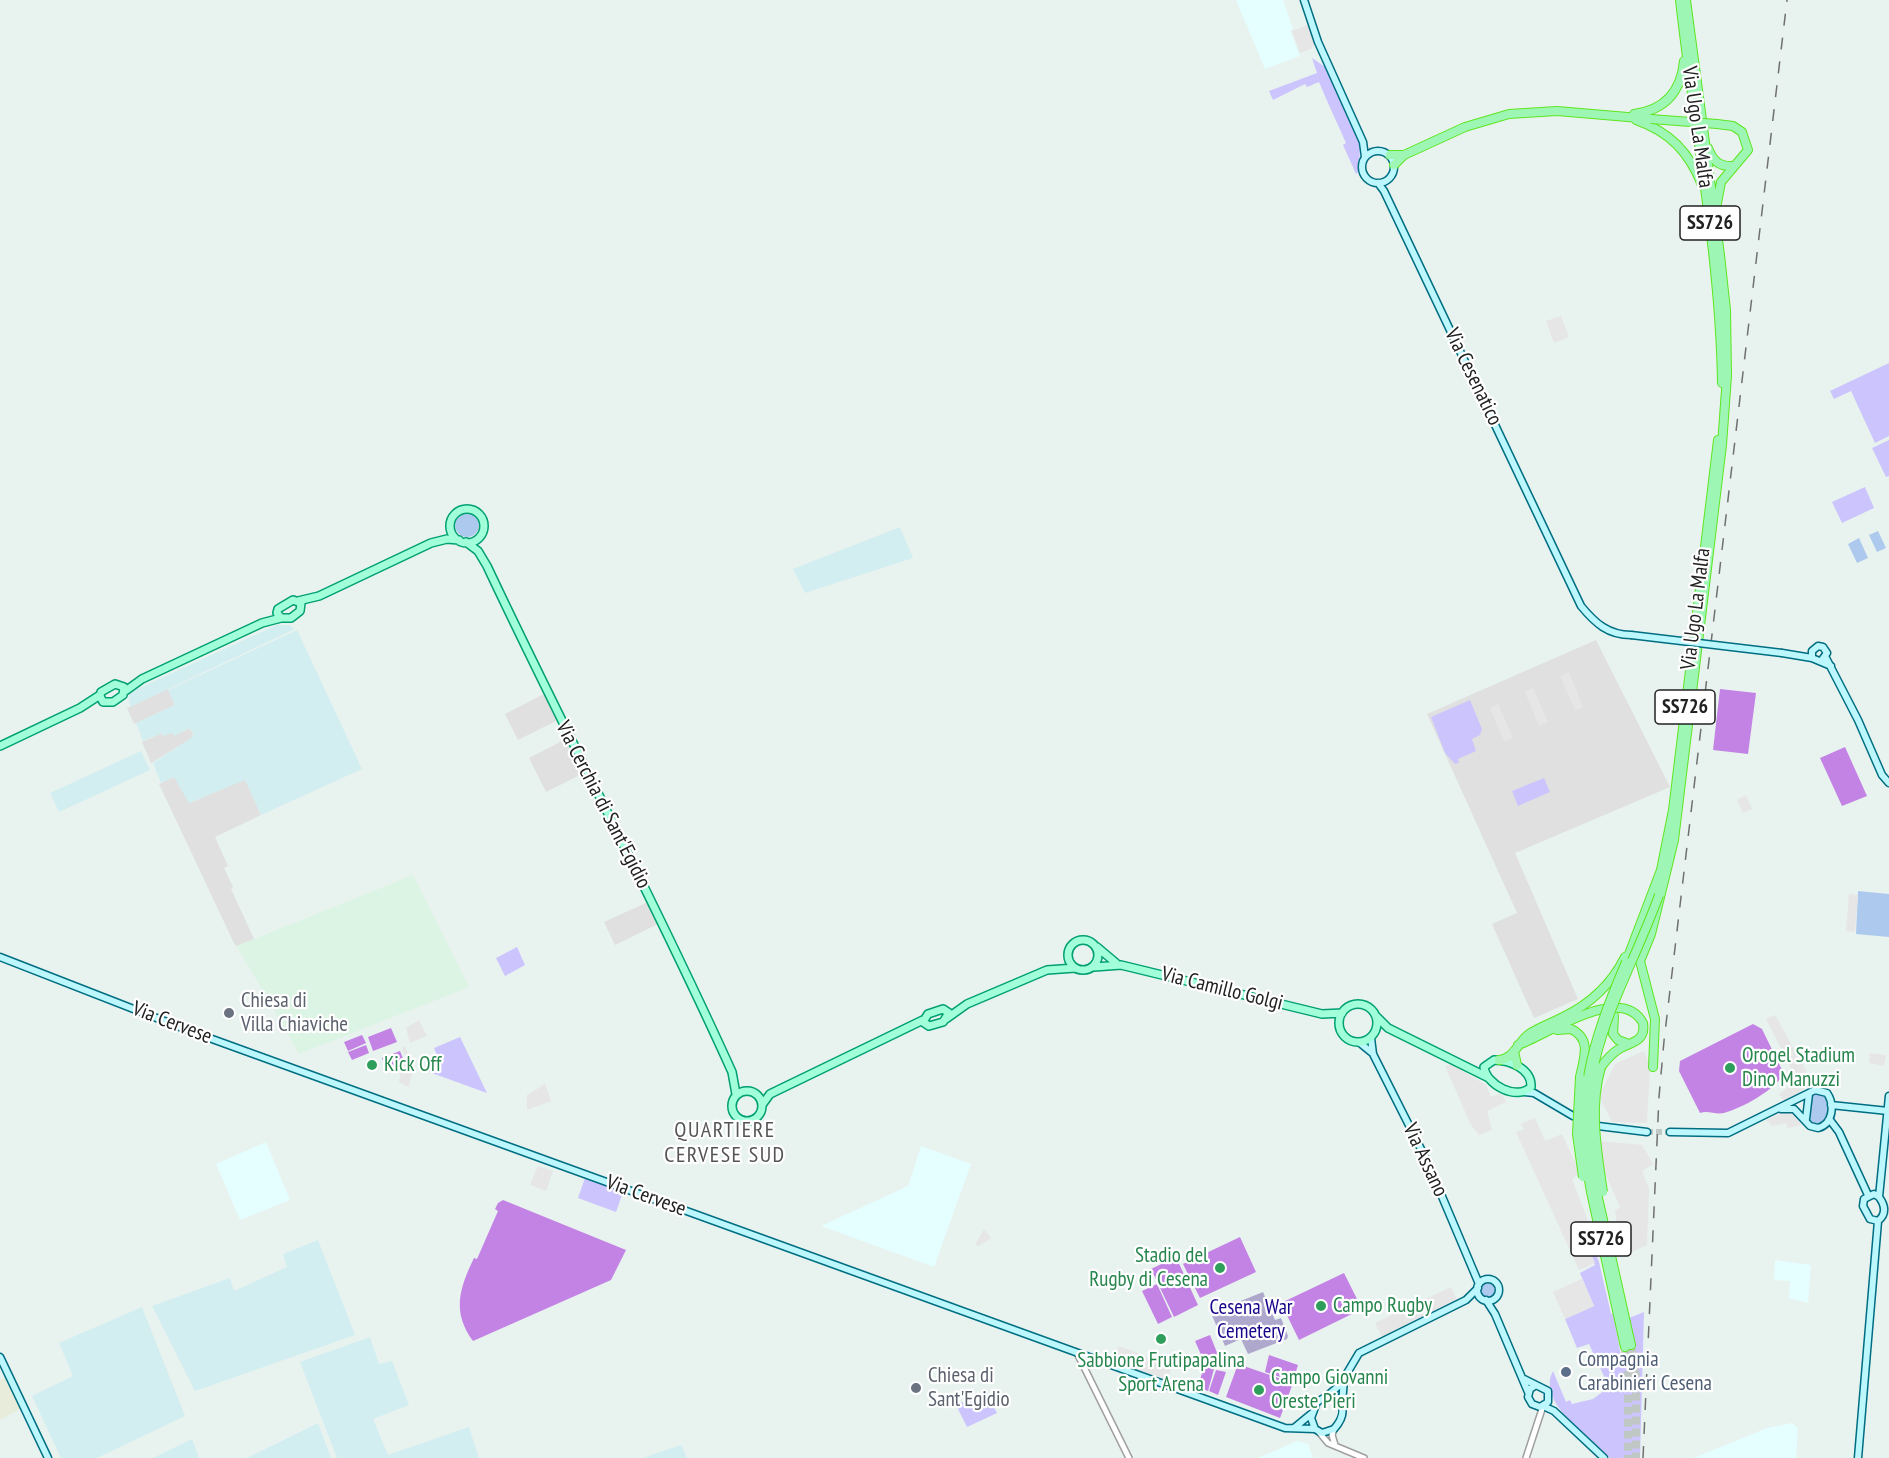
<!DOCTYPE html>
<html>
<head>
<meta charset="utf-8">
<style>
  body { margin:0 }
  canvas { display:block; background:#e8f2ef }
</style>
</head>
<body>
<canvas width="1889" height="1458"></canvas>
<script>
const c = document.querySelector('canvas').getContext('2d');
c.lineJoin = 'round';
function fill(path, color) { c.fillStyle = color; c.fill(path, 'evenodd'); }
function trace(path, color, width, dash) { c.strokeStyle = color; c.lineWidth = width; c.lineCap = dash ? 'butt' : 'round'; c.setLineDash(dash || []); c.stroke(path); }
function drawText(font, color, halo, rows, align = 'center') {
  c.font = font + ' "PT Sans Narrow",sans-serif'; c.lineWidth = 4.5; c.setLineDash([]); c.textBaseline = 'middle'; c.strokeStyle = halo; c.fillStyle = color; for (const [text, x, y, turn = 0] of rows) {
    c.save(); c.translate(x, y); c.rotate((+turn || 0) * Math.PI / 180); c.textAlign = isNaN(turn) ? turn : align; if (halo) c.strokeText(text, 0, 0); c.fillText(text, 0, 0); c.restore();
  }
}
fill(new Path2D(`
  M1596 640 1670 787 1515 853 1578 999 1534 1018 1492 924 1517 913 1427 714Z
  M168 689 175 705 134 724 127 708Z
  M544 694 558 720 518 740 505 714Z
  M190 728 194 737 151 763 142 742 162 733H172L175 735Z
  M568 738 584 773 546 792 529 758Z
  M174 777 190 803 245 779 261 815 215 837 228 866 224 868 233 887 231 889 254 939 236 946 234 943 159 784Z
  M650 901 660 923 615 945 604 922Z`), '#dfe0df');
fill(new Path2D(`
  M5 1378 20 1409 0 1420V1380Z`), '#e8ecda');
fill(new Path2D(`
  M1236 0H1283L1293 29 1290 30 1300 56 1265 69Z
  M266 1142 290 1200 240 1220 216 1164Z
  M921 1146 971 1164 934 1267 821 1226 908 1186Z
  M1775 1260 1811 1265 1808 1303 1789 1298 1790 1281 1774 1280Z
  M1792 1423 1798 1428 1796 1458H1694L1767 1428Z
  M1297 1441 1308 1444 1313 1458H1258Z`), '#e5feff');
fill(new Path2D(`
  M413 875 469 987 299 1054 237 946Z`), '#dcf4e3');
fill(new Path2D(`
  M900 527 913 558 805 593 793 569Z
  M277 625H289L295 629 130 707 129 695 135 690Z
  M297 630 362 769 261 815 245 780 189 803 174 777 161 783 153 763 194 736 190 728 174 736 172 733 163 736 162 733 143 741 136 723 175 705 168 690Z
  M141 751 150 770 59 812 50 793Z
  M318 1240 355 1335 195 1391 152 1306 230 1278 234 1291 287 1267 283 1254Z
  M142 1307 185 1416 97 1458H61L32 1396 73 1376 59 1343Z
  M370 1337 379 1364 392 1361 409 1405 373 1419 388 1455 469 1427 479 1458H337L300 1362Z
  M318 1423 331 1458H247Z
  M192 1439 199 1458H153Z
  M681 1445 687 1458H643Z`), '#d3eef1');
fill(new Path2D(`
  M455 525a12 12 0 1 1 24 0a12 12 0 1 1-24 0Z
  M1878 531 1886 548 1877 552 1869 535Z
  M1859 538 1868 558 1857 563 1848 544Z
  M1858 891 1889 894V937L1856 934Z
  M1814 1093 1826 1095 1829 1102 1828 1119 1818 1126 1811 1124 1807 1118 1808 1097Z
  M1481 1290a7 7 0 1 1 14 0a7 7 0 1 1-14 0Z`), '#adcaee');
fill(new Path2D(`
  M1263 1292 1275 1320 1281 1318 1288 1336 1287 1339 1248 1354 1241 1339 1225 1346 1211 1313Z`), '#afa8cd');
fill(new Path2D(`
  M1312 58 1328 69 1360 141 1359 171 1356 174 1343 145 1346 143C1336 120 1329 106 1319 82L1307 87 1305 84 1273 100 1269 91 1317 73Z
  M1889 363V436L1875 443 1851 391 1834 399 1830 391Z
  M1889 440V476L1886 477 1872 448Z
  M1865 487 1874 508 1842 523 1832 502Z
  M1470 700 1482 729 1480 735 1472 739 1476 751 1458 759 1459 763 1455 764 1445 753 1431 717Z
  M1544 778 1550 792 1518 806 1512 791Z
  M517 947 525 965 505 976 496 958Z
  M460 1037 487 1093 429 1072 424 1067 439 1060 434 1048Z
  M585 1178 623 1192 616 1212 578 1198Z
  M1585 1228 1599 1262 1611 1314 1613 1313 1621 1356 1636 1354 1629 1318 1644 1312 1640 1458H1610C1590 1438 1536 1402 1553 1371L1566 1402 1570 1400 1572 1404 1593 1399 1609 1387 1589 1344 1577 1348 1565 1319 1594 1306 1580 1273 1595 1265 1581 1230Z
  M986 1391 997 1413 967 1427 956 1405Z`), '#ccc5fd');
fill(new Path2D(`
  M1720 689 1756 693 1748 754 1713 750Z
  M1845 747 1867 796 1842 806 1820 758Z
  M1753 1024 1762 1029 1783 1072 1780 1073 1782 1077C1769 1093 1744 1107 1724 1113 1716 1115 1708 1110 1700 1113L1679 1071 1680 1061Z
  M391 1028 397 1042 373 1051 368 1037Z
  M362 1035 366 1043 348 1051 344 1042Z
  M366 1045 369 1053 352 1060 348 1052Z
  M400 1051 404 1061 395 1064 392 1057 394 1065 386 1068 382 1058Z
  M503 1200 626 1250 611 1280 473 1341C452 1312 459 1289 474 1258L477 1259 498 1211 495 1209 498 1203Z
  M1240 1237 1256 1272 1200 1298 1183 1264Z
  M1176 1257 1198 1305 1174 1317 1151 1269Z
  M1344 1273 1362 1309 1299 1340 1281 1303Z
  M1157 1284 1172 1317 1158 1324 1142 1291Z
  M1210 1335 1220 1360 1206 1366 1195 1341Z
  M1269 1355 1298 1365 1293 1381 1265 1372Z
  M1238 1364 1293 1383 1280 1418 1226 1397Z
  M1204 1366 1214 1369 1208 1391 1198 1387Z
  M1216 1370 1226 1372 1218 1395 1209 1391Z`), '#c383e5');
fill(new Path2D(`
  M1310 24 1315 43 1311 49 1300 53 1292 31Z
  M1561 316 1569 337 1554 343 1546 321Z
  M1569 672 1583 707 1575 710 1560 676Z
  M1533 688 1548 722 1539 726 1525 692Z
  M1498 704 1513 738 1504 742 1490 708Z
  M1746 795 1752 809 1743 813 1737 800Z
  M1849 894 1858 895 1855 932 1846 931Z
  M1775 1015 1813 1083 1785 1102 1779 1094 1797 1081 1766 1019Z
  M419 1020 427 1036 410 1043 406 1028Z
  M405 1046 413 1068 409 1087 399 1082 402 1064 408 1062 402 1048Z
  M1644 1051 1650 1066 1647 1123 1612 1122 1599 1096 1615 1064Z
  M1870 1053 1886 1055 1884 1066 1869 1063Z
  M1451 1064 1486 1085 1491 1097 1499 1094 1503 1096 1506 1102 1487 1111 1492 1130 1479 1135 1471 1125 1445 1066Z
  M545 1084 551 1101 527 1110V1095Z
  M1788 1111 1789 1113 1796 1112 1801 1125 1788 1128 1786 1123 1772 1126 1766 1120Z
  M1535 1118 1545 1141 1562 1134 1579 1171V1174L1572 1179 1590 1226 1581 1230 1595 1263 1579 1270 1516 1132 1524 1129 1521 1124Z
  M1598 1141 1642 1145 1653 1164 1642 1171 1649 1188 1647 1245 1627 1254 1619 1235 1615 1211 1620 1207 1600 1162Z
  M538 1166 553 1171 546 1191 530 1185Z
  M984 1229 991 1238 979 1246 975 1245Z
  M1582 1279 1594 1306 1565 1319 1553 1292Z
  M1451 1287 1458 1302 1382 1337 1375 1323Z
  M1119 1346 1172 1366 1167 1381 1113 1362Z`), '#e6e6e6');
trace(new Path2D(`
  M1647 1132H1670`), '#c0c8c6', 6, [6, 3]);
trace(new Path2D(`
  M1631 1345 1636 1376V1458
  M1625 1347 1628 1377V1458`), '#c0c8c6', 8, [8, 4]);
const tertiary = new Path2D(`
  M1078 1355 1129 1458
  M1334 1429 1332 1435 1335 1445
  M1318 1431 1328 1443 1364 1458
  M1526 1458 1543 1406`);
const secondary = new Path2D(`
  M1304 0 1318 42 1363 142 1365 157
  M1362 167a16 16 0 1 1 32 0a16 16 0 1 1-32 0Z
  M1378 183 1384 191 1581 606C1595 623 1608 635 1631 635
  M1782 653 1812 658
  M1826 658 1858 720 1882 775 1889 783
  M1821 661 1827 653 1823 647 1818 646 1812 651V658L1831 666
  M0 957 190 1031 1285 1428 1315 1429
  M1371 1038 1373 1054 1427 1161 1479 1284
  M1360 1043 1371 1052
  M1525 1092 1534 1093 1573 1116
  M1831 1105 1888 1111
  M1806 1119 1809 1094
  M1830 1120 1839 1132 1868 1195
  M1598 1126 1647 1132
  M1670 1132 1728 1133 1815 1090 1827 1093C1835 1105 1833 1124 1818 1128L1810 1126 1794 1109H1781
  M1874 1194 1879 1197C1885 1205 1887 1214 1878 1221L1870 1219 1863 1206 1864 1199Z
  M1879 1197 1889 1096
  M1477 1290a11 11 0 1 1 22 0a11 11 0 1 1-22 0Z
  M1486 1300 1495 1314 1528 1392
  M0 1357 48 1458
  M1524 1379 1548 1391V1402L1540 1407 1532 1404 1528 1397 1530 1389 1536 1385
  M1327 1396 1340 1385 1359 1353 1466 1300 1478 1288
  M1327 1396 1338 1398C1346 1409 1343 1419 1334 1429L1322 1433 1315 1429 1311 1418 1317 1402Z
  M1342 1403 1344 1380
  M1543 1406 1554 1411 1604 1458
  M1294 1428 1311 1414
  M1858 1458 1878 1221`);
const primary = new Path2D(`
  M450 526a17 17 0 1 1 34 0a17 17 0 1 1-34 0Z
  M466 542 478 551 487 566C567 736 655 901 732 1072L736 1094
  M293 600 301 603 300 611 291 618H281L277 613 278 609Z
  M298 601 319 596 431 543 447 539 459 540
  M115 684 124 687 123 695 113 702H103L100 696 101 692Z
  M124 692 142 679 262 623 281 618
  M0 746 80 708 100 695
  M1068 955a15 15 0 1 1 30 0a15 15 0 1 1-30 0Z
  M1097 947 1116 963
  M1094 967 1121 965 1322 1014 1342 1013
  M1339 1023a19 19 0 1 1 38 0a19 19 0 1 1-38 0Z
  M943 1009 949 1013 943 1022 929 1026 923 1022 928 1014Z
  M1377 1017 1388 1028 1487 1077
  M946 1019 967 1004 1047 970 1075 968
  M1494 1060C1510 1060 1532 1069 1531 1087 1517 1101 1486 1085 1484 1067Z
  M732 1106a15 15 0 1 1 30 0a15 15 0 1 1-30 0Z
  M762 1105 770 1094 923 1020`);
const trunk = new Path2D(`
  M1680 0C1694 128 1720 254 1722 383
  M1634 114C1665 110 1681 92 1684 61
  M1636 120C1670 132 1689 152 1702 185
  M1708 148C1713 161 1719 167 1734 166
  M1390 155H1404L1465 127 1509 114 1557 111 1651 119
  M1394 165 1404 155
  M1717 203 1721 182 1748 150 1742 132 1733 126 1717 124
  M1626 962 1661 870 1673 810 1718 440
  M1614 1016 1613 1034 1618 1040 1629 1044
  M1557 1030 1571 1029C1592 1039 1584 1058 1580 1077
  M1518 1045C1547 1035 1621 982 1643 1023 1646 1042 1631 1042 1619 1049 1611 1054 1606 1060 1601 1067
  M1514 1051 1517 1065
  M1499 1060C1514 1059 1518 1042 1529 1034 1539 1027 1552 1023 1563 1017 1590 1004 1611 985 1625 957
  M1653 1067 1655 1019 1640 961 1651 934 1674 840 1722 445 1727 376 1726 310 1720 255 1686 0
  M1591 1192 1625 1347
  M1597 1193 1631 1345`);
trace(tertiary, '#9f9f9f', 8);
trace(secondary, '#006e82', 9);
trace(primary, '#00a071', 10);
trace(trunk, '#5ce620', 10);
trace(tertiary, '#fff', 5);
trace(secondary, '#bbf7fd', 6);
trace(primary, '#a1ffda', 7);
trace(trunk, '#9ef6b4', 8);
trace(new Path2D(`
  M1643 1458 1659 1097 1664 1041 1787 0`), '#707070', 1.5, [12, 12]);
const secondaryBridge = new Path2D(`
  M1631 635 1782 653`);
const trunkBridge = new Path2D(`
  M1651 119 1717 124
  M1601 1067C1589 1108 1597 1151 1603 1192
  M1580 1077 1577 1134 1583 1177
  M1591 1192C1574 1099 1590 1046 1626 962
  M1597 1193C1590 1149 1584 1105 1595 1061 1609 1003 1639 951 1659 895`);
trace(secondaryBridge, '#006e82', 9, []);
trace(trunkBridge, '#5ce620', 10, []);
trace(secondaryBridge, '#bbf7fd', 6);
trace(trunkBridge, '#9ef6b4', 8);
for (const [x, y, r, color] of [
  [229,1013,6,"#6b7280"],
  [372,1065,6,"#2e9e5b"],
  [1730,1068,6,"#2e9e5b"],
  [1220,1268,6,"#2e9e5b"],
  [1321,1306,6,"#2e9e5b"],
  [1161,1339,6,"#2e9e5b"],
  [1566,1372,6,"#5c6f8a"],
  [916,1388,6,"#6b7280"],
  [1259,1390,6,"#2e9e5b"]
]) { const dot = new Path2D(); dot.arc(x, y, r, 0, 2 * Math.PI); c.fillStyle = color; c.fill(dot); trace(dot, '#fff', 2); }
for (const [x, y, w] of [
  [1710,223,60],
  [1685,707,60],
  [1601,1239,60]
]) { const box = new Path2D(); box.roundRect(x - w / 2, y - 17, w, 34, 4.5); c.fillStyle = '#fff'; c.fill(box); trace(box, '#222', 1.5); }
drawText('bold 20px', '#222', null, [
  ["SS726",1710,223],
  ["SS726",1685,707],
  ["SS726",1601,1239]
]);
drawText('21px', '#222', '#fff', [
  ["Via Ugo La Malfa",1697,127,82],
  ["Via Cesenatico",1473,377,64],
  ["Via Ugo La Malfa",1696,609,-83],
  ["Via Cerchia di Sant'Egidio",603,805,63],
  ["Via Camillo Golgi",1222,989,14],
  ["Via Cervese",172,1023,21],
  ["Via Assano",1425,1160,65],
  ["Via Cervese",646,1196,20]
]);
drawText('21px', '#5b616d', '#fff', [
  ["Chiesa di",241,1001],
  ["Villa Chiaviche",241,1025],
  ["Chiesa di",928,1376],
  ["Sant'Egidio",928,1400]
], 'left');
drawText('21px', '#27864d', '#fff', [
  ["Orogel Stadium",1742,1056],
  ["Dino Manuzzi",1742,1080],
  ["Kick Off",384,1065],
  ["Stadio del",1208,1256,"right"],
  ["Rugby di Cesena",1208,1280,"right"],
  ["Campo Rugby",1333,1306],
  ["Sabbione Frutipapalina",1161,1361,"center"],
  ["Sport Arena",1161,1385,"center"],
  ["Campo Giovanni",1271,1378],
  ["Oreste Pieri",1271,1402]
], 'left');
drawText('21px', '#16058a', '#fff', [
  ["Cesena War",1251,1308],
  ["Cemetery",1251,1332]
]);
drawText('21px', '#4e5e75', '#fff', [
  ["Compagnia",1578,1360],
  ["Carabinieri Cesena",1578,1384]
], 'left');
c.letterSpacing = '1.5px';
drawText('22px', '#555', '#fff', [
  ["QUARTIERE",725,1131],
  ["CERVESE SUD",725,1156]
]);
c.letterSpacing = '0px';
</script>
</body>
</html>
